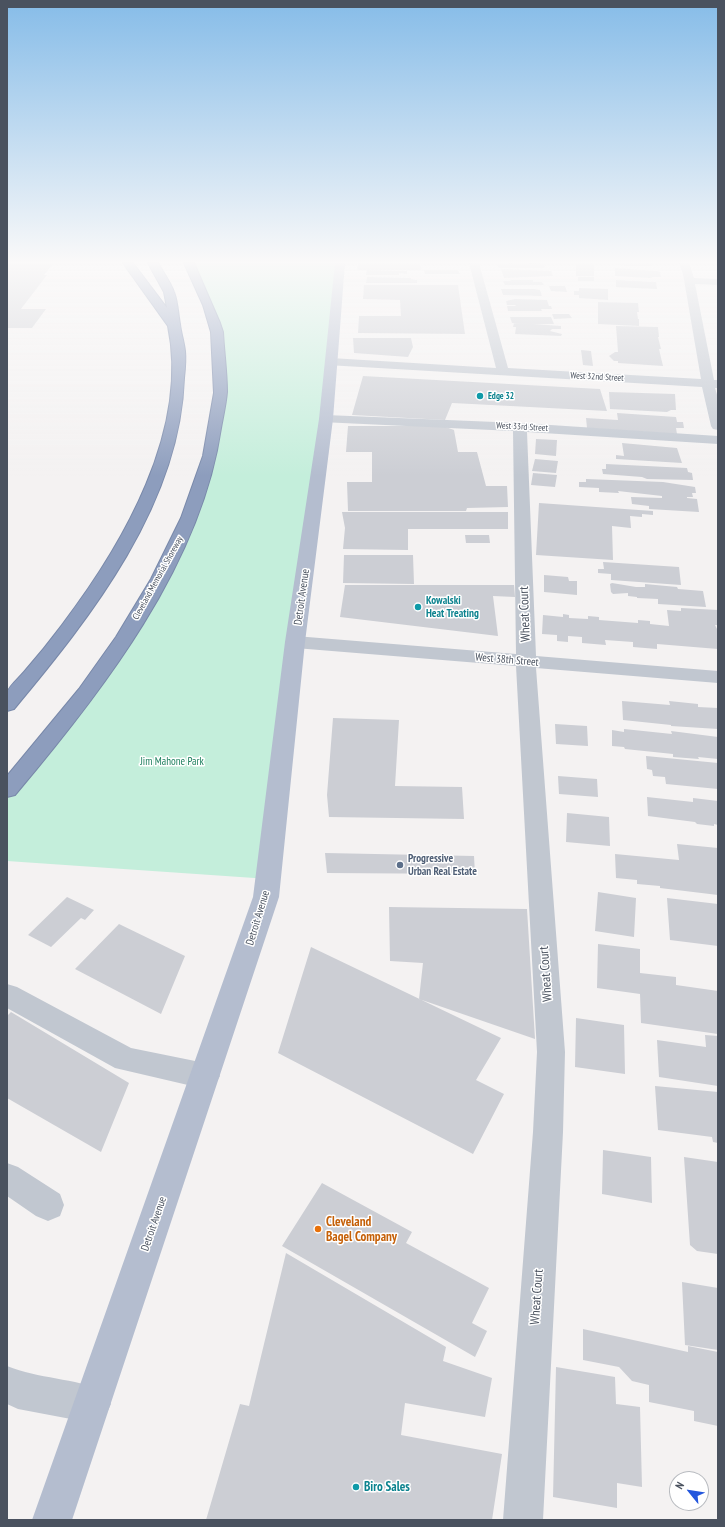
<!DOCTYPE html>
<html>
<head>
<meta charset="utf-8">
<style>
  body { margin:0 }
  #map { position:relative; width:725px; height:1527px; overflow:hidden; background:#f4f2f2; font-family:"PT Sans Narrow",sans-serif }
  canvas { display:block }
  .frame { position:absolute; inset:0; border:8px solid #4a525f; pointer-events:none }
  .north { position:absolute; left:669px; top:1471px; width:40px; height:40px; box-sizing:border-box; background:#fff; border:1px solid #b7babf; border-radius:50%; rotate:300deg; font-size:11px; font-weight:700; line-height:16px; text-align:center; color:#4a525f }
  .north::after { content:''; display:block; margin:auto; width:14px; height:18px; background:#2457dd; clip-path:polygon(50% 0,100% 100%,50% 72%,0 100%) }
</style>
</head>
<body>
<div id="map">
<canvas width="725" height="1527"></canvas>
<div class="frame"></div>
<div class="north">N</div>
</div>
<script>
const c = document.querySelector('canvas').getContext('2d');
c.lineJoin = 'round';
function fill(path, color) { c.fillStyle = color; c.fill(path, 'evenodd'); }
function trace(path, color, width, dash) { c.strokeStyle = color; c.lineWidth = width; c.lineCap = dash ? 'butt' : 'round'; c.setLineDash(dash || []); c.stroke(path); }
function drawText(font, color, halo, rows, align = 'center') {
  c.font = font + ' "PT Sans Narrow",sans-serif'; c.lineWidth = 3; c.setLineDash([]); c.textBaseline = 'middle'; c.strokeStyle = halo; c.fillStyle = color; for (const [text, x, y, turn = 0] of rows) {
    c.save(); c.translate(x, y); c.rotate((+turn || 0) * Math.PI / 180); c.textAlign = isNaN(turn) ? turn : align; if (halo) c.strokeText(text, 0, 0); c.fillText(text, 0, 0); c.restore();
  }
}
fill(new Path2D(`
  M189 263H340L326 419 269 879 7 861V790L109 660 199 495 220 368 203 296Z`), '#c4eedb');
fill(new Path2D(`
  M358 263H420L421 270H357Z
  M539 263 543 264 545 268H499L497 264Z
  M576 263H594V276H576Z
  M617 263H652V266H627L617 265Z
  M7 264H53L44 275H47L21 309H46L32 328H7Z
  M615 268 657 271 660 272 661 277H653L650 278 615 276Z
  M501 269 551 271 553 276 504 278Z
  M367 270 407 271V274L399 273V275H366Z
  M424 270H458L460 274H425Z
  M367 277 411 278V279L417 280V283H366Z
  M578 277H594V281H578Z
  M510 280H533V282H542L544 285H505L503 281H511Z
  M616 280 656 282 657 289 616 287Z
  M364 285H458L465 334 358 333 359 316H401L400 300 363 299Z
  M549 286H565L567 292 551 291Z
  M579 288 608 289V300L579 298V295H574V291H579Z
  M501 289H534L540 290 542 296 503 295Z
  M515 299 547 300 549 306H551L552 309H541L542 311H508L507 306H516L515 305H507L506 301Z
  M598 302 638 303 639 312H637L638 319H639V326L598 324Z
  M552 314H569L572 318 554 319Z
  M510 317H551L554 324H534L561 326V329H552L550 331 562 334 561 336 515 334 516 327H513L514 323 525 324 512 323Z
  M616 326 658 327 659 337H658L661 349H659L663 366 618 363V361H614L609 356 615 352H618Z
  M353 338H411L413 347 408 357 354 353Z
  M581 350 591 351 593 366 583 365Z
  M363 376 600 389 607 411 452 403 445 420 352 415Z
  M609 392 675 394 676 410H671L667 412 610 409Z
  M617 413 676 417 677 422H683L684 428H676L677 434 587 428 586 418 618 420Z
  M348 426H443L454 430 458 452H477L486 486H507L508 507 467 508 466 511H348L347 482H372V452H346Z
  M536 439 557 440 556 456 535 454Z
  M622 443 677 448 682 463 616 459V455L624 456Z
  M535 459 558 461 556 473 532 471Z
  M606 464 687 468 688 472 692 473 693 480 647 479 642 477 603 474 602 469H606Z
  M533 473 557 475 555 487 531 485Z
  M586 479 663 482 695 487 696 493H692L693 497H687V498L697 499 699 512 649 509V506L632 504 631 497 662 498V496L618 491 619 493 599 492V488L579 487V482H586Z
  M539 503 653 511V515L642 514V517L630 516 631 528 612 526 613 560 536 555Z
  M342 512H508V529H392H408V550L343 549 345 528Z
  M465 535H489L490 543H466Z
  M344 555H413L414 584 343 583Z
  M603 562 679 567 681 585 611 580V574L598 573V569H604Z
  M544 575 568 577 569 581H577V595L544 592Z
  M612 583 636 587H645V584L677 587 678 589 703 591 706 607 658 604V599L637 598V597L628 596V593L613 594 611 592 610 584Z
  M345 585H514L515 597 493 596 498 636 340 617Z
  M681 608 718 610V625H715L718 631V649L657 644V649L633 647V642L605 640 606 645 582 643V637L568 636V642L557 641V635L542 634 543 615 563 617V614L569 615V618L588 619V616L599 617V620L638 623V620L650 621V624L669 626 667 610 681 611Z
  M622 701 670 705 669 701 698 704V707L718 708V729L671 726V725L623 720Z
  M333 718 399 720 395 786 462 787 464 819 329 817 327 795Z
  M555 724 587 726 588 746 556 744Z
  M624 729 672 734 671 731 718 737V759L698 757 699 759 673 757V754L625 749 624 747 612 746V730L624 732Z
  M646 756 718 763V789L666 784 665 777 653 776 652 770 647 769Z
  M558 776 597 779 598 797 559 794Z
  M647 797 693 802V798L718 801V825L714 824V826L697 824 695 822 648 816Z
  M567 813 609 817 610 846 566 842Z
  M677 844 718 848V895L660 888V886L637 884V880L616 878 615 854 679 860Z
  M325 853 474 856 475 874 327 873Z
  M598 892 636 898 634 937 595 931Z
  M67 897 94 910 85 920 81 918 51 947 28 935Z
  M667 898 718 904V946L670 940Z
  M389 907 527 909 535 1039 419 999 423 963 390 961Z
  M119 924 185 956 161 1014 75 969Z
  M598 944 640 949V973L676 977V985L718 991V1034L641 1023 640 994 597 988Z
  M311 947 501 1038 476 1080 504 1094 473 1154 278 1053Z
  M11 1012 129 1083 101 1152 7 1098V1016Z
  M576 1018 624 1025 625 1074 575 1067Z
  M705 1035 718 1036V1086L659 1077 657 1040 706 1047Z
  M655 1086 718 1092V1143L713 1142 712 1137 658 1130Z
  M603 1150 651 1157 652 1203 602 1194Z
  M684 1157 718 1162V1254L697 1251 690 1245Z
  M322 1183 412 1232 406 1243 489 1288 472 1323 487 1331 475 1357 282 1246Z
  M286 1253 446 1347 443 1361 492 1378 485 1417 405 1403 401 1435 502 1454 492 1520H206L240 1404 249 1406Z
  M682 1282 718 1288V1350L685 1345Z
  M583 1329 688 1352V1346L718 1352V1426L694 1421V1411L649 1402V1385L632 1381 619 1367 583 1360Z
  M556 1367 615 1377 616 1404 640 1407 642 1487 617 1483V1508L553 1497Z`), '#ccced4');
const highway = new Path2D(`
  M123 263H133L167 308 164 292 148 263H158C163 272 170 281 174 292 178 302 178 314 180 324 181 333 184 342 185 351 186 360 185 369 184 378 180 504 91 617 14 709L7 711C7 706 6 698 7 693 9 686 19 678 24 672 37 657 50 641 62 625 123 545 190 430 168 326Z
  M184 263H194L220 323 223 332C224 352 227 372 227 392 226 404 223 417 221 428 201 565 102 692 15 795L7 797V776L79 689 116 637 151 579 181 518 203 456 214 393 211 332 203 305Z`);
trace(highway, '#7888a9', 2);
fill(new Path2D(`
  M469 263H479L508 368 701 379 683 274 679 263H689L694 278 718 279V285L695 284 714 380H718V388H715L718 398V430L713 429 711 426 702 387 327 365 325 362 327 359 331 358 496 368Z
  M326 415 520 423 718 436V444L527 432 536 656 718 671V683L536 668 565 1052 563 1132 543 1520H503L533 1132 537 1052 516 666 295 648 288 646 285 642 288 638 295 636 516 654 513 431 321 422 319 419 321 416Z
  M7 984 17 987 131 1048 205 1063 215 1067 220 1076 215 1085 205 1089 115 1068 7 1008Z
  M7 1163 18 1167 60 1194 64 1205 60 1216 48 1221 36 1216 7 1196Z
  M7 1366C39 1379 74 1378 105 1391L111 1404 105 1417 92 1423 18 1409 7 1404Z`), '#c1c7d0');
fill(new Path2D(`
  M335 263H345L333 419 305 642 279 897 72 1520H32L253 897 285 642 319 419Z`), '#b4bdcf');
fill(highway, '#8d9dbd');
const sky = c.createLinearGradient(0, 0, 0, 476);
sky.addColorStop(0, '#86bce8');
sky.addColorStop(0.55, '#faf9f9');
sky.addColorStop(1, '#faf9f900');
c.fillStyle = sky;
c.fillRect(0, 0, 725, 476);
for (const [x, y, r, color] of [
  [480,396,4,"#0f9aa8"],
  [418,607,4,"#0f9aa8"],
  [400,865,4,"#5c6f8a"],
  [318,1229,4,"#e8710a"],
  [356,1487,4,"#0f9aa8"]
]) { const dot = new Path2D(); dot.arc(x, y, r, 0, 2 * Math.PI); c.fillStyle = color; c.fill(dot); trace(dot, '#fff', 1.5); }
drawText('9px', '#4a525f', '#fff', [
  ["West 32nd Street",597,377,3],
  ["West 33rd Street",522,427,3],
  ["Cleveland Memorial Shoreway",158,578,-61]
]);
drawText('bold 9px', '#0d838f', '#fff', [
  ["Edge 32",488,396]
], 'left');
drawText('11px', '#4a525f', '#fff', [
  ["Detroit Avenue",302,597,-82],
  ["West 38th Street",507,660,5],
  ["Detroit Avenue",258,918,-73],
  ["Detroit Avenue",154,1224,-71]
]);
drawText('bold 11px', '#0d838f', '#fff', [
  ["Kowalski",426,601],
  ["Heat Treating",426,614]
], 'left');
drawText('11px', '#1d7f5d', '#fff', [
  ["Jim Mahone Park",172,762]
]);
drawText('bold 11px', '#4e5e75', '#fff', [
  ["Progressive",408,859],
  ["Urban Real Estate",408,872]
], 'left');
drawText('13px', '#4a525f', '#fff', [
  ["Wheat Court",525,614,-92],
  ["Wheat Court",546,974,-94],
  ["Wheat Court",537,1297,-86]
]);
drawText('bold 13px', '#c56008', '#fff', [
  ["Cleveland",326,1222],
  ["Bagel Company",326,1237]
], 'left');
drawText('bold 13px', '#0d838f', '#fff', [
  ["Biro Sales",364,1487]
], 'left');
</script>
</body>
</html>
